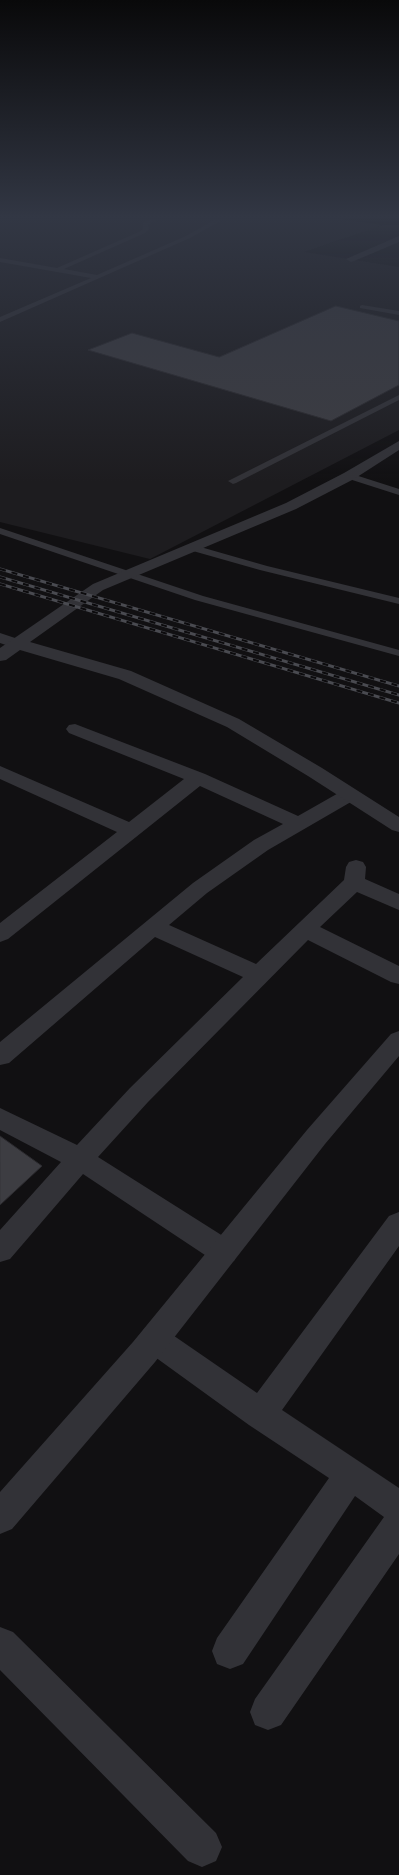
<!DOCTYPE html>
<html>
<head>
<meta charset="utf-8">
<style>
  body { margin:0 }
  canvas { display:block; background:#111012 }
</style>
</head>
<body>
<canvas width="399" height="1875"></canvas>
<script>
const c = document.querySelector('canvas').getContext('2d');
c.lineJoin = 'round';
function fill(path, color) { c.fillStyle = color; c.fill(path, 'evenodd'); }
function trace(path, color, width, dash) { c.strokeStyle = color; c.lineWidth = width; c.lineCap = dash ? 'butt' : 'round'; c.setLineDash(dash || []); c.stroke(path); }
fill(new Path2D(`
  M0 219H341L382 225 304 252 399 267V430L150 559 0 522Z`), '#1d1c1f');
const building = new Path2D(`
  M336 306 399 321V385L331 421 88 350 132 333 219 357Z
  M0 1136 42 1166 0 1205Z`);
fill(building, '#3d3d42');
trace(building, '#2b2a2e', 1);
fill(new Path2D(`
  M149 219H157L148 225 149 229 145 233 64 269 97 275 186 236 216 219H224L190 238 0 322V317L91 278 0 262V258L57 268 141 231 143 229V223Z
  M362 305 399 311V315L360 308V306Z
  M399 395V400L236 483 233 484 228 481Z
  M349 473 399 489V495L346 478 344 476 346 474Z
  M0 528 203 596 399 650V656L195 600 0 534Z
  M190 544 267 566 399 598V604L260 570 186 549 185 547Z`), '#323237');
fill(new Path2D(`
  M399 236V242L354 261 351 262 346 259Z
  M0 633 24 641 26 644 24 647 18 649 0 643Z
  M75 724 205 774 298 816 342 791 349 789 356 791 359 795 356 799 268 850 207 893 169 925 256 964 344 880 346 867 349 862 356 860 363 862 366 867 365 879 399 894V910L357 892 320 927 399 966V984L391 982 308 940 148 1102 98 1157 234 1243 238 1252 234 1261 224 1264 214 1261 83 1174 10 1259 0 1262V1230L61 1162 0 1130V1108L77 1145 130 1088 243 977 155 937 9 1063 0 1065V1042L193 883 254 840 283 824 200 786 8 939 0 942V923L117 832 0 779V766L129 822 184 779 69 733 66 729 69 725Z
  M399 1212V1246L282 1410 399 1488V1554L281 1725 268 1730 255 1725 250 1712 255 1699 384 1517 355 1496 243 1664 230 1669 217 1664 212 1651 217 1638 329 1478 249 1425 144 1349 139 1339 144 1329 154 1325 164 1329 257 1393 389 1216Z
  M0 1627 13 1632 216 1833 222 1847 216 1861 202 1867 188 1861 0 1670Z`), '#323237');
fill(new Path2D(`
  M399 441V450L354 479 296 509 103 590 30 642 131 671 239 719 322 768 399 817V832L392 830 308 776 227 727 119 679 20 650 6 660 0 661V648L93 584 286 503 344 473Z
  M399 1031V1056L325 1144 155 1362 12 1529 0 1534V1492L133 1342 307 1130 391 1034Z`), '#323237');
const rail = new Path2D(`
  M0 569 399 686
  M0 577 399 695
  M0 584 399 703`);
trace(rail, '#494a50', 3);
trace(rail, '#0c0b0d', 2, [6]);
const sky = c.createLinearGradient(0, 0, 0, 482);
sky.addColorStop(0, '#09090a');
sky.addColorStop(0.45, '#323744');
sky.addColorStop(1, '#32374400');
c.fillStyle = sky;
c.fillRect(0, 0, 399, 482);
</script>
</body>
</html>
